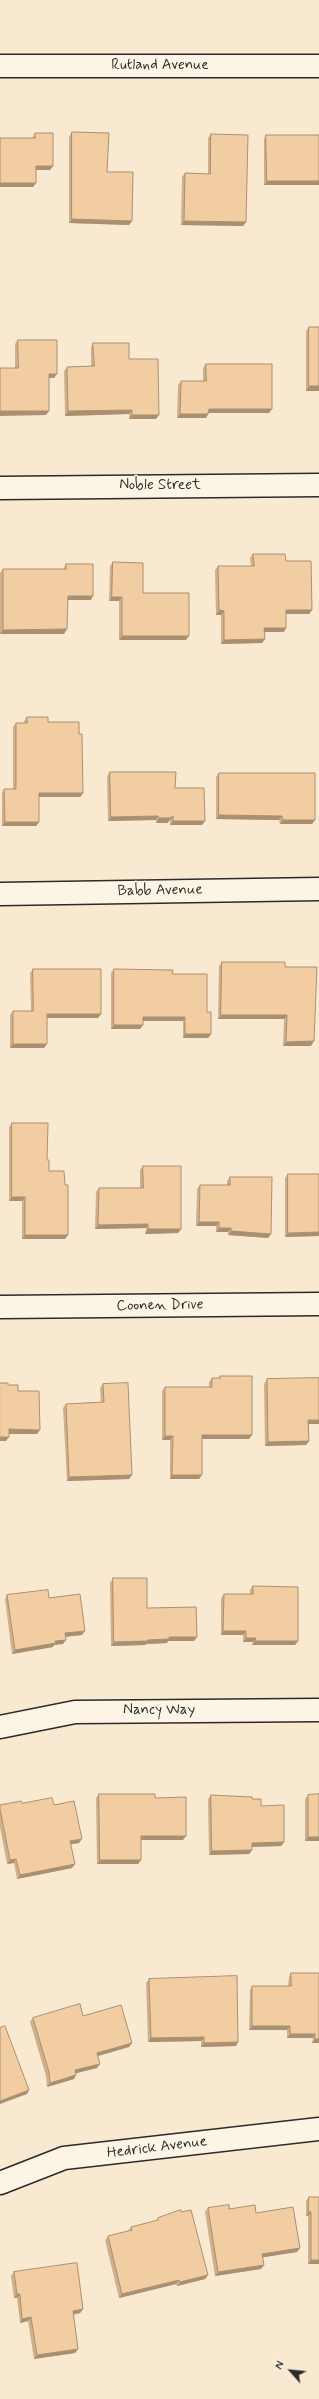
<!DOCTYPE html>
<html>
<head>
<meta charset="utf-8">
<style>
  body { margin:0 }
  #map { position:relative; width:319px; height:2399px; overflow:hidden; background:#f9e9d1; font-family:Mynerve,sans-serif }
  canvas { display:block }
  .north { position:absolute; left:271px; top:2351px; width:40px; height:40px; -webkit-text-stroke:3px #fcf5e5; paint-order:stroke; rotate:297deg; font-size:11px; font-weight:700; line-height:16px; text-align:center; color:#2b2b2b }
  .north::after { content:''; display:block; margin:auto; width:14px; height:18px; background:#2b2b2b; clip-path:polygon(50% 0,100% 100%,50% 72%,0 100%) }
</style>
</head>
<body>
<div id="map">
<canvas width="319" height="2399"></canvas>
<div class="north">N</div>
</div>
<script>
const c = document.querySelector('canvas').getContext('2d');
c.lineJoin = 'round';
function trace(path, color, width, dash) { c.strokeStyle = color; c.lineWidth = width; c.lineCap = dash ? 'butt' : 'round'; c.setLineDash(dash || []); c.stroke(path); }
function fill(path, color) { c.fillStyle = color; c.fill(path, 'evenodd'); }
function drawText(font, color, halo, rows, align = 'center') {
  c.font = font + ' Mynerve,sans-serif'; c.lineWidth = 3; c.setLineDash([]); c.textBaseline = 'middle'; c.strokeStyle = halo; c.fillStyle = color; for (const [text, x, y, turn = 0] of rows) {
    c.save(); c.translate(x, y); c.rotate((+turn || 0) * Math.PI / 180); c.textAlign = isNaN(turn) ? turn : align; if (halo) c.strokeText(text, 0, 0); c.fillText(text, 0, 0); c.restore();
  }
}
const minor = new Path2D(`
  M0 66H319
  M0 488 319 485
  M0 894 319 889
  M0 1307 319 1304
  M0 1727 75 1712 319 1710
  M0 2183 64 2158 319 2129`);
trace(minor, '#2b2b2b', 25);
trace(minor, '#fcf5e5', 22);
fill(new Path2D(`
  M72 132 107 172 132 221 129 225 69 223V137Z
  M35 133 53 166 50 170H36V183L33 187H0V138H32Z
  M211 134 246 222 243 226 181 225 182 177 185 173 208 174V138Z
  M266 135H319V185H264V139Z
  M309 327H319V391H306V331Z
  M18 340 54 378H49L46 415 15 368V344Z
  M93 343 129 359 156 419H129V414L65 416 64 371 67 367 91 366V347Z
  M206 364 269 413H209L206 418H177L178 385 181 381H203V368Z
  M253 554 286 561 312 610 309 614H286L284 632H264L265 639 262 643 221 644V615H216L215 570 218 566H251L250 558Z
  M113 562 186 640H119V601H109L110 566Z
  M66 564 91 600H68L64 634H0V573L3 569H63Z
  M27 717 48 722 79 734 83 793 80 797H39V822L36 826H2V793L4 789H13V727L16 723H24V721Z
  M110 772 175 788 205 821 202 825H170V820L167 823H156V820L108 821 107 776Z
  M219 773 315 820 312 824H280L279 820 216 819V777Z
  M222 962 285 967 311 1046H283L284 1019H218L219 966Z
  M33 969 101 1014 98 1018H47L44 1048H10V1015L13 1011H31L30 973Z
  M114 969 172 974 207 1012 211 1034 208 1038H183V1021H143L140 1029H111V973Z
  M12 1123 47 1160 49 1171 65 1185 68 1235 65 1239H22V1201H9V1127Z
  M143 1166 181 1229 178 1233 145 1234 146 1228 95 1229 96 1192 99 1188H140V1170Z
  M288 1174 319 1236 285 1237V1178Z
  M230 1177 271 1234 268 1238 228 1235V1232H216V1226H196L197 1189 200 1185H227V1181Z
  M220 1376 252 1435 249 1439H202L199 1479H170V1440H162V1391L165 1387H209V1382L212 1378H219Z
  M267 1379 309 1424V1441L306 1445 265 1446 264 1384Z
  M103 1384 132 1475 129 1479 67 1481 63 1408 66 1404 101 1403 100 1388Z
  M113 1578 147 1608 194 1641H168L167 1643 146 1644 145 1645 111 1646 110 1583Z
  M253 1586 298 1641 295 1645H252L253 1642H243V1635H221V1598L224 1594H250V1590Z
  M7 1595 49 1598 82 1635 65 1637 63 1644 54 1645 53 1647 12 1654 5 1599Z
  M99 1794 155 1798 183 1840H141V1860L138 1864H97L96 1798Z
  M211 1795 252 1799 261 1806 284 1842 281 1846 252 1847V1850L249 1854 209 1855 208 1799Z
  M308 1795 319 1841H305V1799Z
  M22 1803 54 1805 79 1843 71 1844 72 1868 17 1879 14 1863 7 1864 0 1827V1805Z
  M291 1973 319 2043H312L313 2038H287V2030H249L250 1990 252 1986H288L289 1977Z
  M149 1979 236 2046 201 2047V2041L148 2042 146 1983Z
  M83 2016 132 2043 129 2047 98 2056 97 2068 76 2073V2075L74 2079 47 2087 46 2076 30 2022 33 2018Z
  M309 2197 319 2264H308V2216H306V2201Z
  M208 2208 229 2209 256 2213 300 2248 297 2252 263 2257 264 2265 261 2269 215 2276 205 2212Z
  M158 2218 208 2275 205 2279 177 2286 176 2284 119 2298 105 2240 108 2236 128 2231 131 2227 156 2221Z
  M14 2272 83 2309 80 2313 73 2315 78 2349 75 2353 34 2359 28 2321 20 2323 17 2298H14L11 2276Z`), '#d0b08b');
fill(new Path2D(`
  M36 166H53L50 170H33Z
  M267 181H319V185H264Z
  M0 183H36L33 187H0Z
  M72 219 132 221 129 225 69 223Z
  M184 221 246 222 243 226 181 225Z
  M49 374H57L54 378H46Z
  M309 386H319V391H306Z
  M209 409H272L269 413H206Z
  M132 410 129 414 65 416 68 411Z
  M0 411H49L46 415 0 416Z
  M180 414H208L206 418H177Z
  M132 415H159L156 419H129Z
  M68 596H93L91 600H65Z
  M112 597H122L119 601H109Z
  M219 610 224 611 221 615H216Z
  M286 610H312L309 614H283Z
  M264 628H286L284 632H261Z
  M67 629 64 634H0L3 630Z
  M122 636H189L186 640H119Z
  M265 639 262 643 221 644 224 640Z
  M39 793H83L80 797H36Z
  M219 815 282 816 279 820 216 819Z
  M158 816 156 820 108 821 111 817Z
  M173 816 170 820 167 823H156L159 818Z
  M283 820H315L312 824H280Z
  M173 821H205L202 825H170Z
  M5 822H39L36 826H2Z
  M47 1014H101L98 1018H44Z
  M221 1015H287L284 1019H218Z
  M143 1017H185L183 1021H140Z
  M114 1025H143L140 1029H111Z
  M185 1034H211L208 1038H183Z
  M314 1041 311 1046H283L286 1042Z
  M13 1044H47L44 1048H10Z
  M12 1197H25L22 1201H9Z
  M199 1222H219L216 1226H196Z
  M148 1224 146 1228 95 1229 98 1225Z
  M219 1228H231L228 1232H216Z
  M148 1229H181L178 1233 145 1234Z
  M231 1231 271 1234 268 1238 228 1235Z
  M319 1232V1236L285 1237 288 1233Z
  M25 1235H68L65 1239H22Z
  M308 1420H319V1424H306Z
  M9 1429 40 1430 37 1434H6Z
  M202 1435H252L249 1439H199Z
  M165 1436H173L170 1440H162Z
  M0 1437H9L6 1441H0Z
  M309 1441 306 1445 265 1446 268 1442Z
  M132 1475 129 1479 67 1481 69 1477Z
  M172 1475H202L199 1479H170Z
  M85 1631 82 1635 62 1637 65 1633Z
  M223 1631H246L243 1635H221Z
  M169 1637H197L194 1641H168L167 1643 146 1644 145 1645 111 1646 114 1642 148 1640Z
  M246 1638H256L253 1642H243Z
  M66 1640 63 1644 54 1645 53 1647 12 1654 15 1650 55 1641Z
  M255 1641H298L295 1645H252Z
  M141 1836H186L183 1840H138Z
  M308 1837H319V1841H305Z
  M82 1839 79 1843 67 1845 70 1841Z
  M284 1842 281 1846 249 1847 252 1843Z
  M252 1850 249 1854 209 1855 212 1851Z
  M16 1859 14 1863 7 1864 10 1860Z
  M100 1860H141L138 1864H97Z
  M75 1864 72 1868 17 1879 20 1875Z
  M252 2026H290L287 2030H249Z
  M290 2034H315L313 2038H287Z
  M204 2037 201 2041 148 2042 151 2038Z
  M315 2039H319V2043H312Z
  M238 2042 236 2046 201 2047 204 2043Z
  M132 2043 129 2047 94 2057 97 2053Z
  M100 2064 97 2068 73 2074 75 2070Z
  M76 2075 74 2079 47 2087 50 2083Z
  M29 2090 27 2094 0 2104V2101Z
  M309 2212H311L308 2216H306Z
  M300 2248 297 2252 259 2258 262 2254Z
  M311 2260H319V2264H308Z
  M264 2265 261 2269 215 2276 218 2272Z
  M208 2275 205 2279 177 2286 180 2282Z
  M179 2280 176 2284 119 2298 122 2294Z
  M17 2294H20L17 2298H14Z
  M83 2309 80 2313 70 2315 73 2311Z
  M31 2317 28 2321 20 2323 22 2319Z
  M78 2349 75 2353 34 2359 37 2355Z`), '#a99071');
const building = new Path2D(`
  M72 132 109 133 107 172H133L132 221 72 219Z
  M35 133H53V166H36V183H0V138H35Z
  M211 134 248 135 246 222 184 221 185 173 210 174Z
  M266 135H319V181H267Z
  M309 327H319V386H309Z
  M18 340H57V374H49V411H0V368H18Z
  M93 343H129V359H158L159 415H132V410L68 411 67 367 94 366Z
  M206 364H272V409H209L208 414H180L181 381H206Z
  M253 554H285L286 561H311L312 610H286V628H264L265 639 224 640V611L219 610 218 566H254Z
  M113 562 143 563V593H189V636H122V597H112Z
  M66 564H93V596H68L67 629 3 630V569H66Z
  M27 717H48V722H79V734H82L83 793H39V822H5L4 789H16V723H27Z
  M110 772H176L175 788H204L205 821H173V816L170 818H159L158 816 111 817Z
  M219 773H315V820H283L282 816 219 815Z
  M222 962H285V967H317L314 1041 286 1042 287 1015H221Z
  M33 969H101V1014H47V1044H13V1011H33Z
  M114 969 173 970 172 974H207V1012H211V1034H185V1017H143V1025H114Z
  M12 1123H48L47 1160H49V1171H64L65 1185H68V1235H25V1197H12Z
  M143 1166H181V1229H148V1224L98 1225 99 1188H143Z
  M288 1174H319V1232L288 1233Z
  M230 1177H272L271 1234 231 1231V1228H219V1222H199L200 1185H230Z
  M220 1376H252V1435H202V1475H172L173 1436H165V1387H212V1378H220Z
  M319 1378V1420H308L309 1441 268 1442 267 1379Z
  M0 1383H8V1385H18V1391H39L40 1430 9 1429V1437H0Z
  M128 1383 132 1475 69 1477 66 1404 104 1402 103 1384Z
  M113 1578H147V1608L196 1607 197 1637H169V1639L148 1640V1641L114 1642Z
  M253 1586 298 1587V1641H255L256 1638H246V1631H223L224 1594H253Z
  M48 1590 49 1598 80 1594 85 1631 65 1633 66 1640 55 1641 56 1643 15 1650 7 1595Z
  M99 1794H155V1798L186 1797V1836H141V1860H100Z
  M319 1794V1837H308V1795Z
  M211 1795 252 1797V1799H261V1806L284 1805V1842L252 1843V1850L212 1851Z
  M52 1798 54 1805 74 1801 82 1839 70 1841 75 1864 20 1875 16 1859 10 1860 0 1809V1805L21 1801 22 1803Z
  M291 1973H319V2039H315V2034H290V2026H252V1986H291Z
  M237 1976 238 2042 204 2043V2037L151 2038 149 1979Z
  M80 2004 83 2016 121 2005 132 2043 97 2053 100 2064 75 2070 76 2075 50 2083 49 2072 33 2018Z
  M5 2026 29 2090 0 2101V2028Z
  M309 2197H319V2260H311V2212H309Z
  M229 2205V2209L255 2205 256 2213 293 2207 300 2248 262 2254 264 2265 218 2272 208 2208Z
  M181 2210V2212L191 2210 208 2275 180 2282 179 2280 122 2294 108 2236 132 2230 131 2227 158 2220V2218Z
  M77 2263 83 2309 73 2311 78 2349 37 2355 31 2317 22 2319 20 2294H17L14 2272Z`);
fill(building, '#f2cda2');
trace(building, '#a99071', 1);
drawText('15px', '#2b2b2b', '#fcf5e5', [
  ["Rutland Avenue",160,66],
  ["Noble Street",160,486],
  ["Babb Avenue",160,891,-1],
  ["Coonen Drive",160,1306,-1],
  ["Nancy Way",159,1711],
  ["Hedrick Avenue",157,2148,-7]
]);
</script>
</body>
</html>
